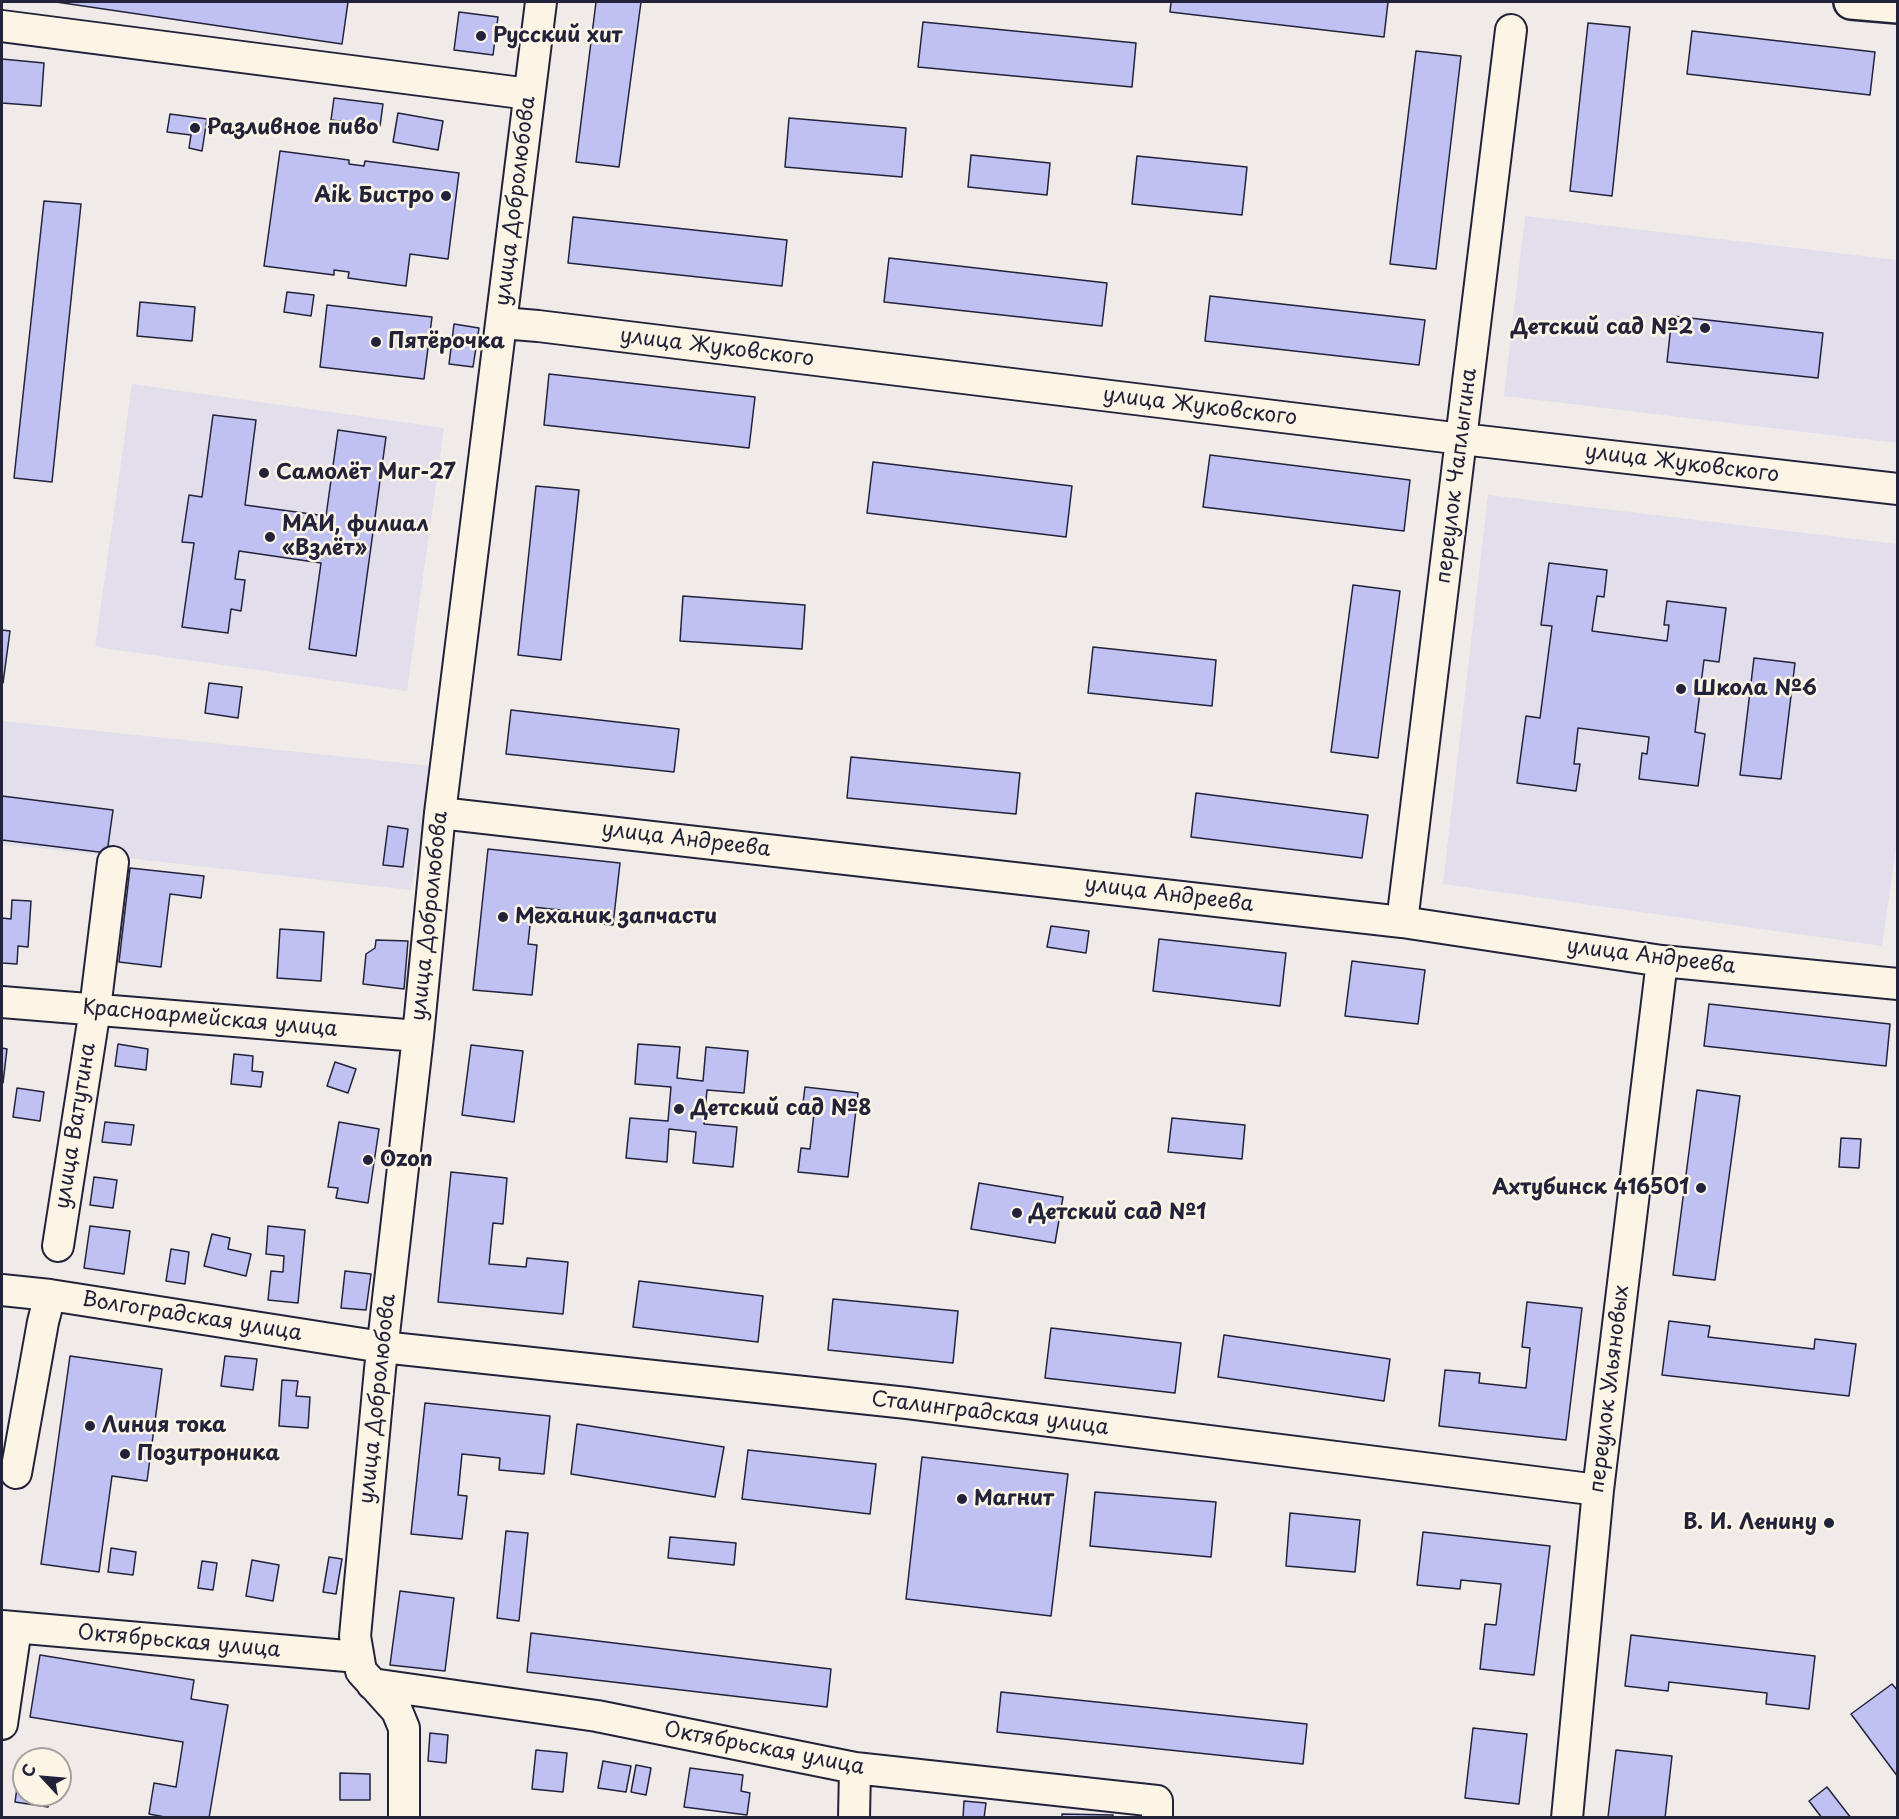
<!DOCTYPE html>
<html>
<head>
<meta charset="utf-8">
<style>
  body { margin:0 }
  #map { position:relative; width:1899px; height:1819px; overflow:hidden; background:#f0ebe8; font-family:"Playpen Sans",sans-serif }
  canvas { display:block }
  .frame { position:absolute; inset:0; border:3px solid #22223b; pointer-events:none }
  .north { position:absolute; left:12px; top:1747px; width:60px; height:60px; box-sizing:border-box; background:#fcf5e5; border:2px solid #a5a1a1; border-radius:50%; rotate:296deg; font-size:16px; font-weight:700; line-height:24px; text-align:center; color:#22223b }
  .north::after { content:''; display:block; margin:auto; width:21px; height:27px; background:#22223b; clip-path:polygon(50% 0,100% 100%,50% 72%,0 100%) }
</style>
</head>
<body>
<div id="map">
<canvas width="1899" height="1819"></canvas>
<div class="frame"></div>
<div class="north">С</div>
</div>
<script>
const c = document.querySelector('canvas').getContext('2d');
c.lineJoin = 'round';
function fill(path, color) { c.fillStyle = color; c.fill(path, 'evenodd'); }
function trace(path, color, width, dash) { c.strokeStyle = color; c.lineWidth = width; c.lineCap = dash ? 'butt' : 'round'; c.setLineDash(dash || []); c.stroke(path); }
function drawText(font, color, halo, rows, align = 'center') {
  c.font = font + ' "Playpen Sans",sans-serif'; c.lineWidth = 5; c.setLineDash([]); c.textBaseline = 'middle'; c.strokeStyle = halo; c.fillStyle = color; for (const [text, x, y, turn = 0] of rows) {
    c.save(); c.translate(x, y); c.rotate((+turn || 0) * Math.PI / 180); c.textAlign = isNaN(turn) ? turn : align; if (halo) c.strokeText(text, 0, 0); c.fillText(text, 0, 0); c.restore();
  }
}
fill(new Path2D(`
  M1525 216 1897 260V443L1504 396Z
  M132 384 444 428 407 691 95 647Z
  M1488 495 1897 544 1898 834 1882 946 1443 884Z
  M2 721 433 766 411 890 2 844Z`), '#e2deeb');
const building = new Path2D(`
  M56 2H348L342 44Z
  M596 2H641L619 167 576 162Z
  M1171 2H1388L1384 37 1170 12Z
  M459 12 498 17 493 55 454 50Z
  M923 22 1136 43 1132 87 918 67Z
  M1588 23 1630 27 1612 196 1570 191Z
  M1692 31 1875 52 1870 95 1687 74Z
  M1416 51 1461 56 1436 269 1390 264Z
  M2 59 44 63 41 106 2 103Z
  M334 98 383 104 380 126 331 120Z
  M398 113 443 121 438 150 393 142Z
  M170 114 207 119 202 151 189 148 191 135 167 132Z
  M789 118 906 128 902 177 785 167Z
  M280 151 349 160V164L364 166 365 161 459 173 448 259 410 254 406 286 348 278 349 272 334 270V275L264 266Z
  M971 155 1050 163 1047 195 968 187Z
  M1137 156 1247 167 1242 215 1132 204Z
  M44 201 81 204 52 482 14 478Z
  M573 217 787 240 782 286 568 263Z
  M889 258 1107 283 1102 326 884 302Z
  M287 292 314 295 311 316 284 312Z
  M1210 296 1425 320 1419 365 1205 341Z
  M140 302 195 307 192 341 137 336Z
  M327 305 432 317 424 379 320 367Z
  M1672 316 1823 333 1818 378 1667 362Z
  M454 324 479 328 473 367 449 364Z
  M549 374 755 397 749 448 544 425Z
  M213 415 256 420 245 505 326 516 338 430 386 437 356 656 309 649 321 563 239 551 235 579 245 580 241 611 231 609 228 633 182 627 194 543 182 542 189 495 202 497Z
  M1210 455 1410 480 1404 531 1203 507Z
  M873 462 1072 486 1066 537 867 513Z
  M536 486 579 490 561 660 518 655Z
  M1549 563 1607 570 1604 597 1597 596 1592 631 1667 641 1669 625H1664L1667 601 1726 608 1719 662 1704 660 1695 732 1705 734 1698 786 1639 779 1642 753 1647 754 1649 737 1578 728 1574 764H1580L1576 791 1517 783 1526 716 1540 718 1552 626 1541 625Z
  M1353 585 1400 591 1378 758 1331 752Z
  M683 596 805 605 802 649 680 641Z
  M2 630 10 631 3 683H2Z
  M1093 647 1216 660 1212 706 1088 693Z
  M1754 658 1795 663 1781 779 1740 775Z
  M209 683 242 687 238 718 205 713Z
  M511 710 679 729 674 772 506 754Z
  M851 757 1020 773 1016 814 847 798Z
  M1196 793 1368 815 1362 858 1191 837Z
  M2 796 113 810 107 853 2 840Z
  M388 826 408 829 403 867 383 865Z
  M488 849 620 863 613 925 569 921 570 911 532 907 528 944 537 945 532 995 473 990Z
  M130 868 204 876 201 898 170 894 161 967 119 962Z
  M12 900 31 901 28 947 18 946 17 964 2 963V918L11 919Z
  M1051 926 1089 931 1086 953 1047 947Z
  M280 929 324 932 321 981 277 978Z
  M1159 939 1286 953 1280 1006 1153 991Z
  M376 940 408 941 404 989 363 984 366 954 375 948Z
  M1352 961 1425 970 1418 1024 1345 1016Z
  M1709 1004 1890 1024 1886 1066 1704 1046Z
  M118 1044 148 1049 146 1070 115 1066Z
  M638 1044 680 1047 677 1078 703 1081 706 1047 748 1051 744 1093 707 1090 704 1124 737 1127 733 1167 693 1163 696 1132 669 1129 667 1162 626 1158 630 1118 668 1121 671 1087 635 1084Z
  M471 1045 523 1051 514 1122 462 1115Z
  M2 1048 7 1049 3 1083 2 1082Z
  M234 1054 253 1056 252 1071 263 1072 261 1087 231 1084Z
  M335 1062 356 1069 348 1093 327 1086Z
  M805 1087 858 1093 848 1177 798 1172 801 1148 810 1149 814 1113 802 1111Z
  M17 1088 44 1092 40 1121 13 1117Z
  M1697 1090 1740 1096 1715 1280 1673 1275Z
  M1172 1118 1245 1125 1242 1159 1168 1152Z
  M105 1122 134 1125 131 1145 102 1142Z
  M339 1122 379 1129 368 1203 336 1198 338 1188 328 1187Z
  M1841 1138 1861 1139 1859 1168 1839 1167Z
  M451 1172 507 1178 503 1224 493 1223 489 1264 526 1267 527 1258 568 1262 563 1314 438 1302Z
  M94 1177 117 1180 113 1208 90 1205Z
  M979 1183 1063 1197 1055 1243 971 1229Z
  M90 1226 130 1231 124 1274 84 1268Z
  M268 1226 305 1230 298 1303 268 1300 271 1271 283 1272 284 1256 266 1254Z
  M212 1234 230 1238 228 1249 251 1254 246 1276 204 1266Z
  M171 1249 189 1252 185 1284 166 1281Z
  M345 1271 371 1274 366 1310 341 1308Z
  M639 1281 763 1296 758 1342 633 1327Z
  M833 1299 958 1311 953 1363 828 1350Z
  M1527 1302 1582 1308 1566 1440 1439 1426 1445 1370 1480 1373 1479 1383 1526 1388 1530 1348 1522 1347Z
  M1669 1321 1710 1326 1708 1337 1814 1349 1815 1339 1856 1344 1849 1396 1662 1375Z
  M1051 1328 1181 1343 1175 1393 1045 1378Z
  M1224 1335 1390 1359 1384 1401 1218 1377Z
  M70 1356 162 1369 147 1481 112 1476 99 1572 41 1564Z
  M225 1356 257 1359 253 1390 221 1386Z
  M282 1380 298 1381 296 1396 310 1397 308 1428 279 1426Z
  M425 1403 550 1416 544 1474 499 1470 500 1458 462 1454 458 1495 467 1496 462 1539 411 1534Z
  M577 1424 724 1447 715 1497 571 1474Z
  M748 1450 876 1464 870 1514 742 1499Z
  M922 1457 1068 1474 1051 1616 906 1599Z
  M1095 1492 1216 1502 1211 1557 1090 1546Z
  M1290 1513 1360 1520 1355 1572 1286 1566Z
  M506 1531 528 1533 519 1621 497 1618Z
  M1423 1532 1550 1546 1534 1675 1480 1669 1485 1624 1496 1625 1501 1584 1461 1580 1460 1589 1417 1585Z
  M670 1537 736 1543 734 1565 668 1558Z
  M111 1548 136 1552 133 1575 108 1572Z
  M329 1557 342 1559 336 1594 323 1592Z
  M252 1560 279 1565 273 1601 246 1596Z
  M202 1561 217 1563 213 1590 198 1588Z
  M400 1591 454 1598 445 1671 390 1665Z
  M531 1633 831 1669 827 1707 527 1672Z
  M1631 1635 1815 1656 1809 1709 1766 1704 1767 1693 1669 1682 1668 1691 1625 1686Z
  M40 1655 194 1680 191 1699 228 1705 209 1818H170L149 1814 154 1783 176 1787 183 1742 30 1717Z
  M1892 1684 1898 1691V1777L1851 1714Z
  M1001 1692 1307 1724 1303 1764 997 1732Z
  M1473 1728 1527 1734 1519 1804 1465 1798Z
  M430 1733 448 1735 446 1763 428 1761Z
  M536 1750 567 1753 563 1792 532 1789Z
  M1616 1750 1672 1756 1665 1818 1608 1817Z
  M603 1761 631 1766 626 1792 598 1788Z
  M636 1765 651 1768 646 1795 631 1792Z
  M690 1768 743 1775 741 1791 750 1793 747 1815 684 1807Z
  M340 1773 370 1774V1800H340Z
  M18 1781 24 1782V1795H50L48 1807 15 1802Z
  M1827 1787 1851 1818H1822L1809 1801Z
  M964 1801 986 1803 984 1818H963Z
  M1062 1814 1113 1815V1818H1062Z`);
fill(building, '#c0c1f3');
trace(building, '#22223b', 1.5);
const minor = new Path2D(`
  M2 26 529 94
  M502 323 538 326 1462 439 1898 489
  M440 813 1402 922 1662 961 1898 984
  M1402 922 1511 30
  M2 1002 418 1036
  M58 1246 95 1009 113 862
  M2 1290 50 1295 382 1347 907 1403 1598 1490
  M16 1473 43 1322 50 1295
  M2 1626 358 1657
  M372 1684 597 1716 855 1768 1157 1801V1818
  M2 1724 16 1628
  M404 1818V1728L397 1711 361 1671 355 1636 380 1369 418 1036 440 813 541 2
  M854 1818 855 1768
  M1567 1818 1598 1490 1662 961`);
const major = new Path2D(`
  M1851 2 1898 6`);
trace(minor, '#22223b', 34);
trace(major, '#22223b', 38);
trace(minor, '#fcf5e5', 30);
trace(major, '#fcf5e5', 33);
for (const [x, y, r, color] of [
  [481,36,6,"#22223b"],
  [195,128,6,"#22223b"],
  [446,196,6,"#22223b"],
  [1705,328,6,"#22223b"],
  [376,342,6,"#22223b"],
  [264,473,6,"#22223b"],
  [270,537,6,"#22223b"],
  [1681,689,6,"#22223b"],
  [503,917,6,"#22223b"],
  [679,1109,6,"#22223b"],
  [368,1160,6,"#22223b"],
  [1701,1188,6,"#22223b"],
  [1017,1213,6,"#22223b"],
  [90,1426,6,"#22223b"],
  [125,1454,6,"#22223b"],
  [962,1499,6,"#22223b"],
  [1829,1523,6,"#22223b"]
]) { const dot = new Path2D(); dot.arc(x, y, r, 0, 2 * Math.PI); c.fillStyle = color; c.fill(dot); trace(dot, '#fcf5e5', 2); }
drawText('bold 21px', '#22223b', '#fcf5e5', [
  ["Русский хит",493,36],
  ["Разливное пиво",207,128],
  ["Aik Бистро",434,196,"right"],
  ["Детский сад №2",1693,328,"right"],
  ["Пятёрочка",388,342],
  ["Самолёт Миг-27",276,473],
  ["МАИ, филиал",282,525],
  ["«Взлёт»",282,549],
  ["Школа №6",1693,689],
  ["Механик запчасти",515,917],
  ["Детский сад №8",691,1109],
  ["Ozon",380,1160],
  ["Ахтубинск 416501",1689,1188,"right"],
  ["Детский сад №1",1029,1213],
  ["Линия тока",102,1426],
  ["Позитроника",137,1454],
  ["Магнит",974,1499],
  ["В. И. Ленину",1817,1523,"right"]
], 'left');
drawText('21px', '#22223b', '#fcf5e5', [
  ["улица Добролюбова",516,201,-83],
  ["улица Жуковского",717,348,7],
  ["улица Жуковского",1200,407,7],
  ["улица Жуковского",1682,464,7],
  ["переулок Чаплыгина",1457,476,-83],
  ["улица Андреева",686,840,7],
  ["улица Андреева",1169,895,7],
  ["улица Добролюбова",430,916,-84],
  ["улица Андреева",1651,957,7],
  ["Красноармейская улица",210,1019,5],
  ["улица Ватутина",76,1126,-81],
  ["Волгоградская улица",192,1317,9],
  ["переулок Ульяновых",1610,1389,-83],
  ["улица Добролюбова",378,1399,-84],
  ["Сталинградская улица",990,1414,7],
  ["Октябрьская улица",179,1642,5],
  ["Октябрьская улица",764,1749,11]
]);
</script>
</body>
</html>
